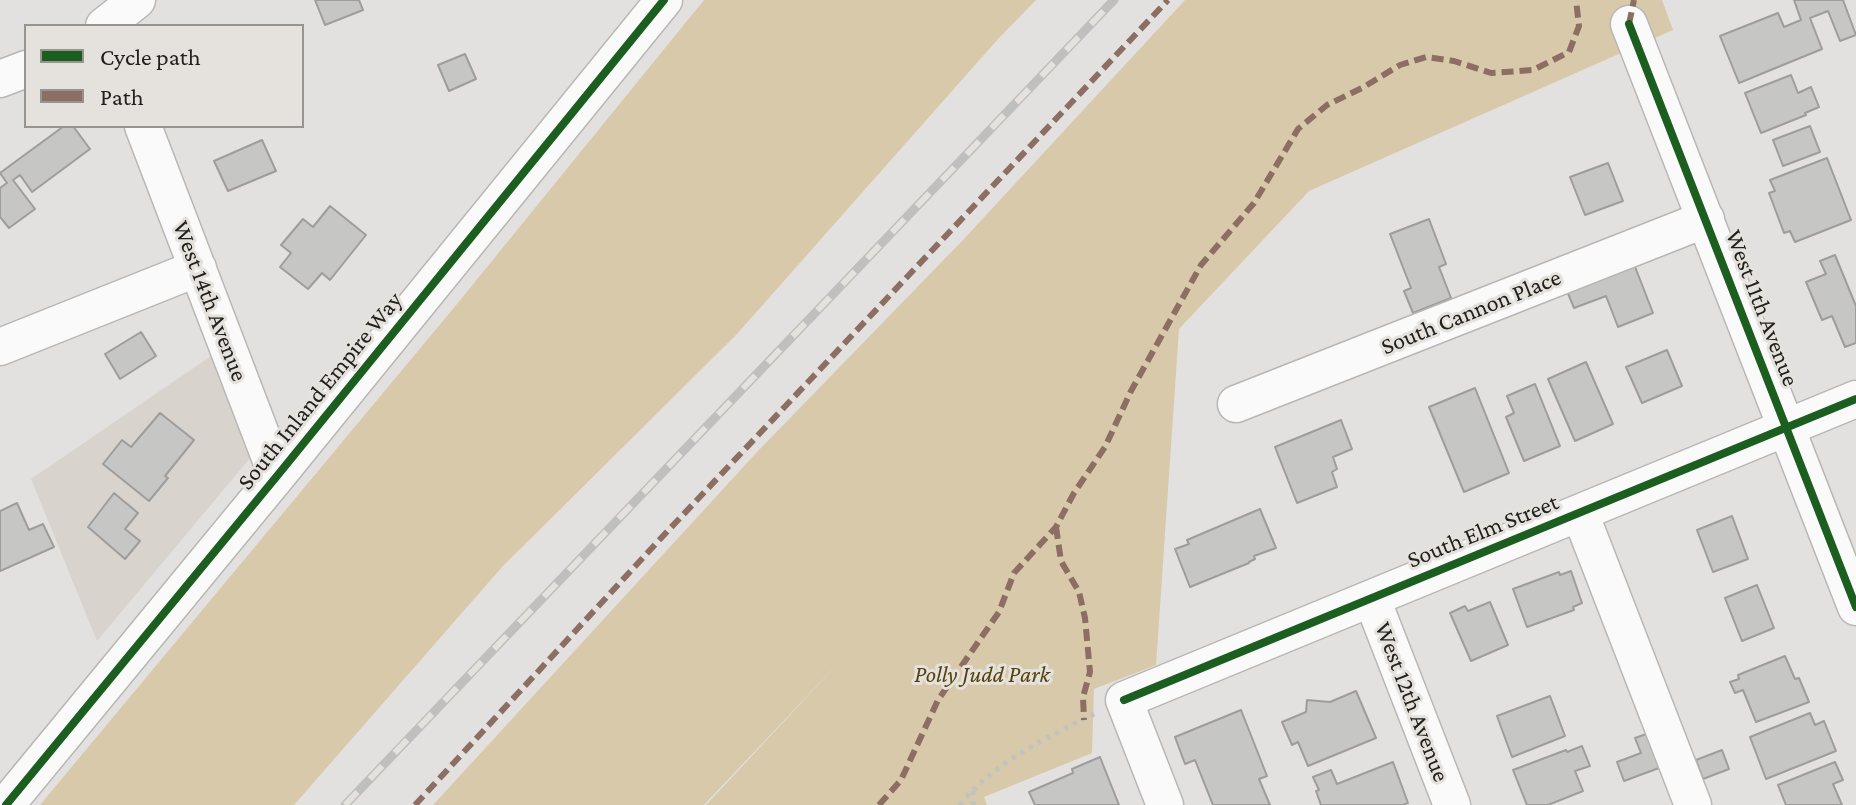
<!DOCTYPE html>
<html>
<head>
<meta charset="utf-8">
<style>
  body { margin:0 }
  #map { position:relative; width:1856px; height:805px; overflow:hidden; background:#e3e1df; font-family:"Crimson Pro",serif }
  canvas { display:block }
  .legend { position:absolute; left:24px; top:24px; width:280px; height:104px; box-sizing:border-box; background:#e5e2dd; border:2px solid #979491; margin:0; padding:10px 14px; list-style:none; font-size:24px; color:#21201e }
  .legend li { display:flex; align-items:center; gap:16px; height:40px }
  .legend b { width:40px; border:2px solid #979491 }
</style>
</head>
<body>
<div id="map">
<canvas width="1856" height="805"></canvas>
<ul class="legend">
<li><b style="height:10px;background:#1b5e20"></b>Cycle path</li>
<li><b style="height:10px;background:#8d6e63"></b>Path</li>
</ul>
</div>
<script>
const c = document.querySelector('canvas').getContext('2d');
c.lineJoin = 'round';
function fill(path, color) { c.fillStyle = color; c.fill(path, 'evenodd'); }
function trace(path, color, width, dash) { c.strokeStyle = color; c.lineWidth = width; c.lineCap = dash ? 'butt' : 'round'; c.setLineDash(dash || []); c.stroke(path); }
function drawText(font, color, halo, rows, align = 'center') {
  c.font = font + ' "Crimson Pro",serif'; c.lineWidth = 6; c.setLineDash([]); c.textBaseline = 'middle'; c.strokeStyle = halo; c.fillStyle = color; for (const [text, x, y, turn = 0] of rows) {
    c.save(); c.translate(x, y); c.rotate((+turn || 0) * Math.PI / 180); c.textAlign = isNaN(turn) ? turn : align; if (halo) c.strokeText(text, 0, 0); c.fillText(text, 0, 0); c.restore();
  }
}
fill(new Path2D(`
  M211 356 251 457 97 641 31 479Z`), '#d8d4cd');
fill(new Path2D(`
  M704 0H1036L998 39 737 334 502 567 294 805H40L457 304Z
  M1185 0H1662L1673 30 1309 191 1179 329 1156 665 1094 689 1092 753 984 797 987 805H706L846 655 704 805H433L758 451 963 240Z`), '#d7c9a9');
const building = new Path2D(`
  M315 0H359L363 10 325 25Z
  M1794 0H1843L1856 35 1840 41 1828 11 1810 18 1822 49 1739 83 1720 36 1778 13 1784 27 1801 20Z
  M465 54 476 79 449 91 438 65Z
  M1791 75 1798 93 1811 87 1819 107 1805 113 1806 115 1761 133 1745 93Z
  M64 126H73L90 149 32 192 20 175 13 180 35 209 9 228 0 217V188L7 183 0 173Z
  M1810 126 1820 152 1783 166 1773 140Z
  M262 140 276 171 228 191 214 161Z
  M1827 158 1851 220 1795 242 1790 231 1784 233 1769 193 1775 191 1770 180Z
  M1608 163 1623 201 1585 215 1570 177Z
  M330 206 366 235 330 280 322 273 308 289 280 267 291 253 281 245 303 219 313 227Z
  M1429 219 1446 264 1439 267 1451 298 1413 313 1404 291 1411 288 1390 234Z
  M1835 255 1856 306V343L1845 347 1832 316 1822 320 1806 282 1826 274 1820 261Z
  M1632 259 1653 313 1618 327 1606 296 1574 308 1564 284Z
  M141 332 156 356 120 379 105 354Z
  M1667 350 1682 386 1642 403 1626 367Z
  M1586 362 1613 424 1575 441 1548 379Z
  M1535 384 1560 446 1524 461 1506 417 1514 413 1507 396Z
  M1475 388 1509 473 1464 492 1429 407Z
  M160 413 194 440 165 476 168 478 149 501 103 464 122 440 131 447Z
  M1341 420 1352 449 1333 457 1337 469 1332 472 1337 487 1297 503 1275 447Z
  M114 493 138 513 125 529 140 541 125 559 88 527Z
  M17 503 29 530 43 524 54 547 0 571V511Z
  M1260 509 1276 548 1254 556 1255 559 1249 562V563L1190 587 1175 549 1189 544 1187 540Z
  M1732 516 1748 559 1713 572 1697 530Z
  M1571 571 1582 603 1573 607 1574 610 1527 627 1513 589 1559 572 1560 575Z
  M1757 585 1774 628 1742 641 1725 598Z
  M1490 602 1508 645 1471 661 1450 613 1465 606 1468 611Z
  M1785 656 1795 679 1799 678 1809 702 1756 722 1743 690 1735 693 1730 682 1739 679 1738 675Z
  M1356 691 1376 738 1308 766 1298 742 1292 745 1282 722 1306 712 1307 700 1330 702Z
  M1550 696 1565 736 1512 757 1497 716Z
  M1241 710 1267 776 1259 779 1270 805H1213L1195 760 1185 764 1175 737Z
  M1810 713 1815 725 1824 721 1836 751 1766 779 1750 737Z
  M1655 731 1667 765 1624 781 1617 762 1641 753 1635 738Z
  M1582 746 1590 766 1575 771 1583 791 1548 805H1527L1513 770 1566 750 1567 752Z
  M1722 750 1729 769 1703 779 1696 760Z
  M1100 757 1119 805H1035L1029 792 1073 773 1072 769Z
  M1393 762 1408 803 1403 805H1321L1316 791 1319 790 1313 777 1331 770 1337 784Z
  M1835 762 1843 780 1833 784 1842 805H1786L1778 785Z`);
fill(building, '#c6c6c4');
trace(building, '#9e9d9b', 2);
const minor = new Path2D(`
  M1629 24 1856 607
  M104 26 137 0
  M0 79 26 69
  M143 126 277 476
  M0 347 198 268
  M1236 404 1706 219
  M1580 513 1693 805
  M1372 599 1452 805
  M6 805 277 476 664 0
  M1165 805 1124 700 1856 399`);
trace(minor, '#b9b7b5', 39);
trace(new Path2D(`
  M960 805C994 762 1046 738 1094 714
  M973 805V790`), '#c2c2c1', 5, [4, 6]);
trace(minor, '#fbfafa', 36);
const rail = new Path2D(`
  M345 805 1114 0`);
trace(rail, '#bfbfbe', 9);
trace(rail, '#e5e2dd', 6, [18]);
trace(new Path2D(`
  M1629 24 1634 0
  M1056 527 1061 561 1079 592 1085 618 1090 672 1083 697 1084 720
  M415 805 663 536 1168 0
  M879 805 901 780 938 700 999 612 1014 573 1056 527 1074 493 1105 447 1131 391 1201 265 1254 203 1298 129 1327 105 1362 88 1400 65 1426 57 1454 61 1491 73 1533 70 1569 52 1579 26 1576 0`), '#8d6e63', 6, [12, 6]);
trace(new Path2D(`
  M1629 24 1856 607
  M1124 700 1856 399
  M6 805 277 476 664 0`), '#1b5e20', 8);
drawText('24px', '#21201e', '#e5e2dd', [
  ["West 14th Avenue",210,301,69],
  ["West 11th Avenue",1762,308,69],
  ["South Cannon Place",1471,312,-22],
  ["South Inland Empire Way",320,391,-51],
  ["South Elm Street",1483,531,-22],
  ["West 12th Avenue",1412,702,69]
]);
drawText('italic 24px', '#55420c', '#e5e2dd', [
  ["Polly Judd Park",982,675]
]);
</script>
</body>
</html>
